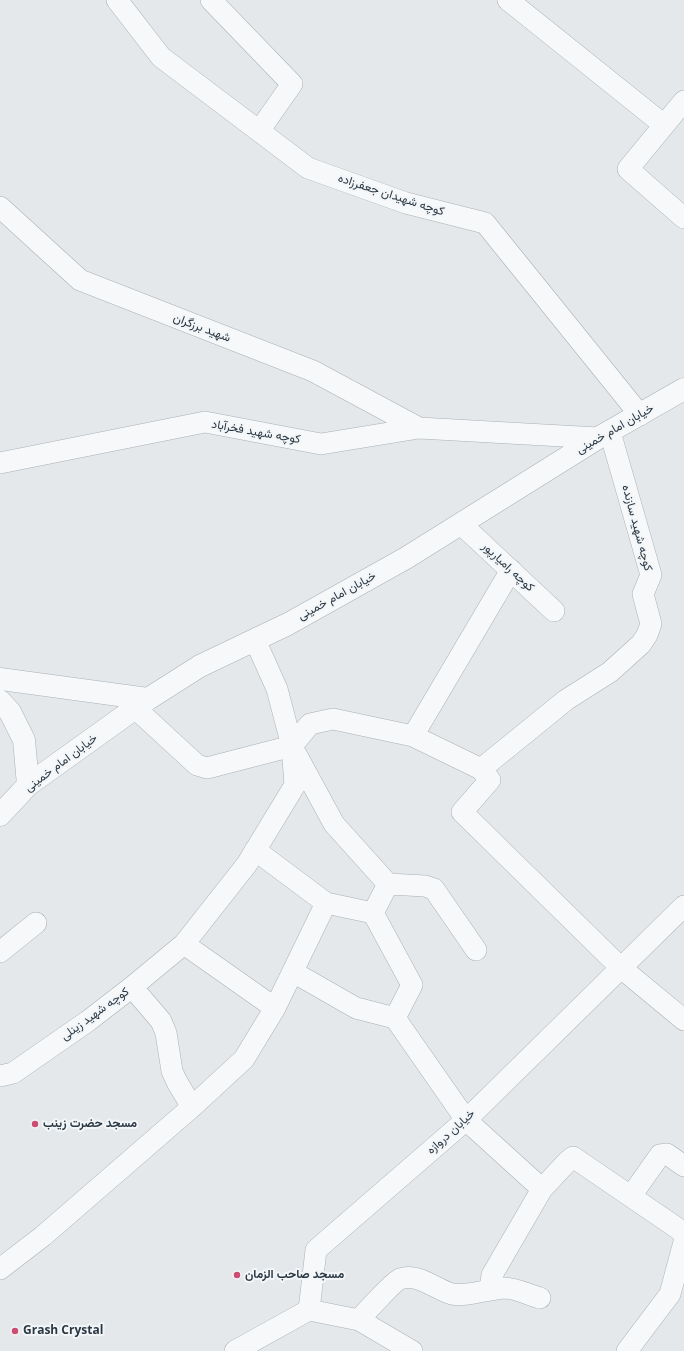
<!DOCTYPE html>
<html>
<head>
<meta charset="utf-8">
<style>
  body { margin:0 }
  canvas { display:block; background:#e4e8eb }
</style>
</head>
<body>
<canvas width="684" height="1351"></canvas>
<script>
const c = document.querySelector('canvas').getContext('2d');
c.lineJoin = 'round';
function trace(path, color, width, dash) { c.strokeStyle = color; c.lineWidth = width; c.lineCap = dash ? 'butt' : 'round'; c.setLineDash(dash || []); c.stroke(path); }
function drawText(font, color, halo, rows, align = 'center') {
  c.font = font + ' "Open Sans",Vazirmatn,sans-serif'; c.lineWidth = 4; c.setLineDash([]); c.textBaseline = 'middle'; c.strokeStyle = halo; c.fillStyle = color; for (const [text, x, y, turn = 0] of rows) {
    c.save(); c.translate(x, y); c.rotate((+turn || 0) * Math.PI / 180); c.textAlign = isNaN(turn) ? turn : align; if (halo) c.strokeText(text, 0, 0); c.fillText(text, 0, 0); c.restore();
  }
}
const minor = new Path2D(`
  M117 0 161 57 308 168 406 203 485 223 640 415
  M211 0 292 84 259 131
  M508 0 664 125
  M684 101 628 169 684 218
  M0 207 80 280 313 371 419 428
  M0 463 205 422 321 444 419 428 598 438
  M461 524 554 611
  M135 708 197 765 207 768 292 746
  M413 736 511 570
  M292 746 310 724 333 719 413 736 481 769 490 780 462 812 620 967 684 1020
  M296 754 334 824 388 884 373 913 412 985 395 1018 466 1120 542 1189
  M481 769 566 700 610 672 641 644 647 635 651 624 643 594 651 575 610 432
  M255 850 326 903 373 913
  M388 884 425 886 434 889 476 950
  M184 944 275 1008
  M0 952 36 923
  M293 972 356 1008 395 1018
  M132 987 161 1021 166 1033 172 1071 177 1082 192 1107
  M0 1076 13 1073 88 1021 132 987 184 944 247 864 295 785 292 746 277 689 255 640
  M631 1196 660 1155 667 1154 684 1166
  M0 1269 43 1236 192 1107 244 1059 275 1008 326 903
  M494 1289 491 1282 492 1275 542 1189 568 1161 573 1157 680 1230 684 1236
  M309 1310 359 1320 412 1351
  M359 1320C365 1313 394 1281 400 1279 418 1272 436 1290 452 1294 466 1297 489 1289 504 1288 516 1288 529 1295 540 1298
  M235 1351 309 1310 316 1250 466 1120 684 906
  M627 1351 670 1294 684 1242`);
const tertiary = new Path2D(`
  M0 679 148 699
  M0 701 10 712 24 740 28 785
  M0 815 28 785 148 699 200 666 288 624 406 558 598 438 684 389`);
trace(minor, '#a9b0b5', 22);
trace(tertiary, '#a9b0b5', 23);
trace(minor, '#f6f8f9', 21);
trace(tertiary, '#f6f8f9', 22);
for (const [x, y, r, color] of [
  [35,1124,4,"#cc4d74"],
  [237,1275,4,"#cc4d74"],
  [15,1331,4,"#cc4d74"]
]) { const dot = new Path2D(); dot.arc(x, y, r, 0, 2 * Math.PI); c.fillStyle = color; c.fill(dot); trace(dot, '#f3f6f8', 1.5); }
drawText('12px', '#2b3843', '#f3f6f8', [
  ["کوچه شهیدان جعفرزاده",391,195,18],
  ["شهید برزگران",202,328,21],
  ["خیابان امام خمینی",615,429,-30],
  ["کوچه شهید فخرآباد",256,432,10],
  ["کوچه شهید سازنده",637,528,75],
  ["کوچه رامیارپور",508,567,43],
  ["خیابان امام خمینی",337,596,-29],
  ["خیابان امام خمینی",61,763,-37],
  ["کوچه شهید زینلی",95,1014,-36],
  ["خیابان دروازه",451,1132,-42]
]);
drawText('bold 12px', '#2b3843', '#f3f6f8', [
  ["مسجد حضرت زینب",43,1124],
  ["مسجد صاحب الزمان",245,1275],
  ["Grash Crystal",23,1331]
], 'left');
</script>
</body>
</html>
